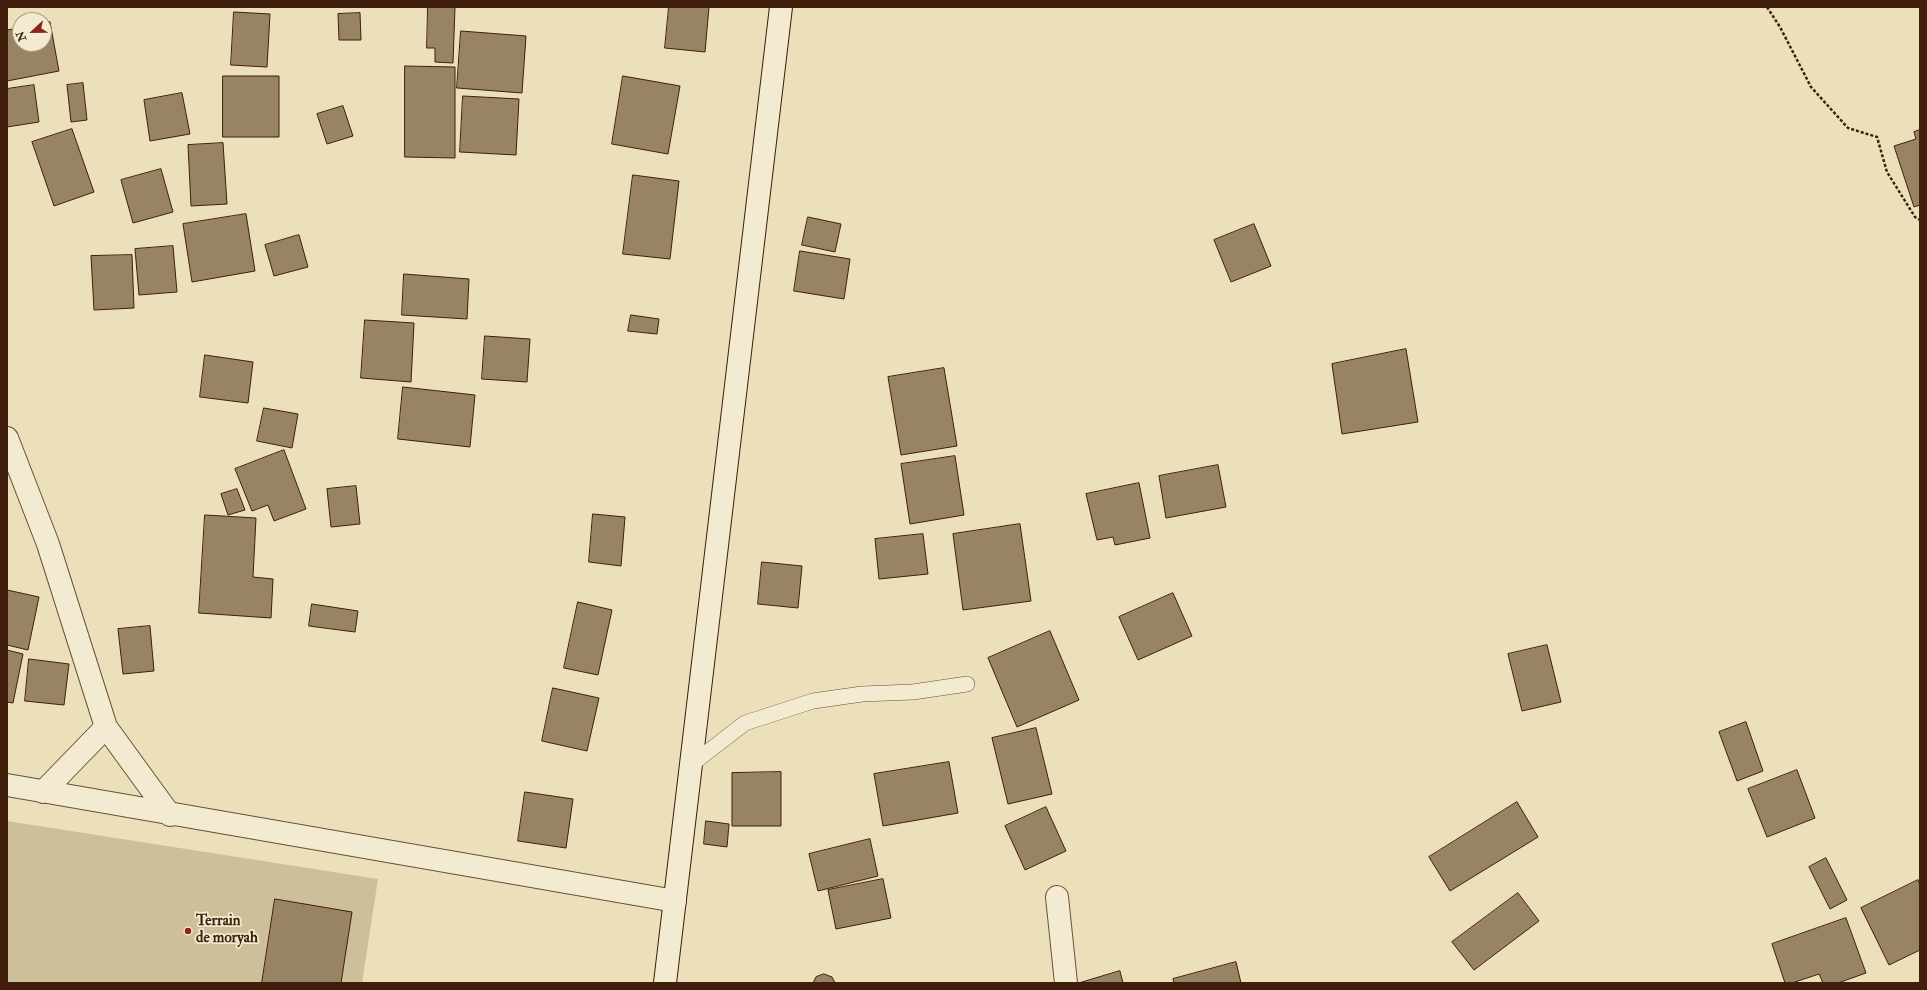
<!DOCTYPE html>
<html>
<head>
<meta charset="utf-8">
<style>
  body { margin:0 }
  #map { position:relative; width:1927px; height:990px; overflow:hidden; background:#ebe0b9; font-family:"IM FELL Double Pica",serif }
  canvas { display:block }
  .frame { position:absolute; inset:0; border:8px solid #3f1f0b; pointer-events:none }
  .north { position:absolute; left:12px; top:12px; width:40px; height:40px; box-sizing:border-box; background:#f2ebd2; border:1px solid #aa9982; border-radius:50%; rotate:248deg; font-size:11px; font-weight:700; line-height:16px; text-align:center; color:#3f1f0b }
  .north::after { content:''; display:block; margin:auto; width:14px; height:18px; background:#8f2418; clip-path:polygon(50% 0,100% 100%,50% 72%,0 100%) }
</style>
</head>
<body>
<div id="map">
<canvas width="1927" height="990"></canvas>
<div class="frame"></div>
<div class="north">N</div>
</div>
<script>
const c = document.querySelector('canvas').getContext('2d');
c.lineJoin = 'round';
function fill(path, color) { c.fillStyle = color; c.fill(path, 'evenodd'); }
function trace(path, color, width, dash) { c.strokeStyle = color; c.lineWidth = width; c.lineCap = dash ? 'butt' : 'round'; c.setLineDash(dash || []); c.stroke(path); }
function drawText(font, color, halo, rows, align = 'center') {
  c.font = font + ' "IM FELL Double Pica",serif'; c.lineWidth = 3.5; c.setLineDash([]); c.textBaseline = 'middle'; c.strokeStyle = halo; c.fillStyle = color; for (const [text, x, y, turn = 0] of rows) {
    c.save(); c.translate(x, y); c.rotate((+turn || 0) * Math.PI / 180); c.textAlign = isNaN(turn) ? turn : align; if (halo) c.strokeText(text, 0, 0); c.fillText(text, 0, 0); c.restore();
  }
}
fill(new Path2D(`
  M7 821 378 879 362 983H7Z`), '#cebf9b');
const building = new Path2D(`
  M428 7H455L453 63 435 62V48H427Z
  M669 7H709L705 52 665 48Z
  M234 12 270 14 267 67 231 65Z
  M360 13 361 40H339L338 14Z
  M50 22 59 71 7 81V30L20 28V44H44V23Z
  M461 31 526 36 522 93 457 88Z
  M405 66 455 67V158L405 157Z
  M223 76H279V137H223Z
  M623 76 680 86 668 154 612 144Z
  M83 83 87 120 71 122 67 85Z
  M34 85 39 122 7 127V89Z
  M182 93 190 134 150 141 144 100Z
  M463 96 519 99 516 155 460 152Z
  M343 106 353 136 327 144 317 114Z
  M72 129 94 192 54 206 32 142Z
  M1920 130V205L1914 207 1894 146 1916 139 1914 132Z
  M223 143 227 204 191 206 188 145Z
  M161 169 173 212 133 223 121 180Z
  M633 175 679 181 670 259 623 254Z
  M246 214 255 271 192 282 183 224Z
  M808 217 841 224 835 252 802 245Z
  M1254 224 1271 266 1231 282 1214 240Z
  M299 235 308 267 274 276 265 245Z
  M173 246 177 292 139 295 135 249Z
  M800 251 850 259 844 299 794 291Z
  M132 255 134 308 94 310 91 256Z
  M404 274 469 279 467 319 402 315Z
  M631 315 659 319 657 334 628 331Z
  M365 320 414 323 411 382 361 378Z
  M485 336 530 339 527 382 482 379Z
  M1406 349 1418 422 1342 434 1332 364Z
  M205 355 253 362 248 403 200 397Z
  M944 368 957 446 901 455 888 377Z
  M403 387 475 395 470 447 398 439Z
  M264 408 298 414 292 448 257 441Z
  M284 450 306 509 274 521 268 505 252 511 235 469Z
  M955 456 964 515 910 524 901 464Z
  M1218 465 1226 507 1166 518 1159 476Z
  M1139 483 1150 538 1115 545 1113 537 1097 540 1086 494Z
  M356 486 360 524 331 527 327 489Z
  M237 489 245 510 228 515 221 494Z
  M593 514 625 517 621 566 589 562Z
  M205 515 256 518 253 577 273 579 271 618 199 613Z
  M1020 524 1031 601 963 610 953 534Z
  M923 534 928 574 879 579 875 539Z
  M762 562 802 566 798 608 758 604Z
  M7 590 39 597 28 650 7 645Z
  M1173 593 1192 636 1138 660 1119 617Z
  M578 602 612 610 598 675 564 668Z
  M312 604 358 611 355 632 309 626Z
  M150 626 154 671 123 674 118 629Z
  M1050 631 1079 700 1017 727 988 658Z
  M1547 645 1561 702 1522 711 1508 654Z
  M7 650 23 654 13 703 7 702Z
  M29 659 69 664 64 705 25 701Z
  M553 688 599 698 587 751 542 741Z
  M1746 722 1763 771 1737 781 1719 732Z
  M1036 728 1052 794 1008 804 992 738Z
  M949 762 958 813 883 826 874 774Z
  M1797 770 1815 818 1767 837 1748 789Z
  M781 772V826H732V773Z
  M525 792 573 799 566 848 518 841Z
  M1517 802 1538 837 1450 891 1429 857Z
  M1046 807 1066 851 1025 870 1005 826Z
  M706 821 729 824 727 847 704 844Z
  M870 839 878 876 818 891 809 854Z
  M1826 858 1847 900 1830 909 1809 867Z
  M883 879 891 918 836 929 828 890Z
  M1918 880 1920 885V950L1889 965 1861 908Z
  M1518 893 1539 921 1474 970 1452 942Z
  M275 899 352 912 341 983H262Z
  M1846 918 1866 973 1838 983H1823L1819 974 1792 983H1785L1772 944Z
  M1236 962 1241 983H1174L1173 979Z
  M1120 971 1123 983H1079Z
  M824 974 832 977 835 983H813L816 977Z`);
fill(building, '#988365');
trace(building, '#3f1f0b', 1);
const lane = new Path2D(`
  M692 764 745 723 813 701 862 694 913 692 967 684`);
const street = new Path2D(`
  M7 438 48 544 106 727 170 815
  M7 785 675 901
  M43 792 106 727
  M1057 897 1066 983`);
const secondary = new Path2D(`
  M665 983 781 7`);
trace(lane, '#6a4f36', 16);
trace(street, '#6a4f36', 24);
trace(secondary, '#3f1f0b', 24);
trace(new Path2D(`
  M1767 7 1780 27 1811 87 1848 128 1877 137 1887 172 1915 217 1920 220`), '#3f1f0b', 2.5, [3, 2]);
trace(lane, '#f2ebd2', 15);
trace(street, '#f2ebd2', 22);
trace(secondary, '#f2ebd2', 22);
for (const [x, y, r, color] of [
  [188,931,4,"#8f2418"]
]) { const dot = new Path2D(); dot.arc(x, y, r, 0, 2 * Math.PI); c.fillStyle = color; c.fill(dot); trace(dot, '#f2ebd2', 1.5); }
drawText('bold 15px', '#3f1f0b', '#f2ebd2', [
  ["Terrain",196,922],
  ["de moryah",196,939]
], 'left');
</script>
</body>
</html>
